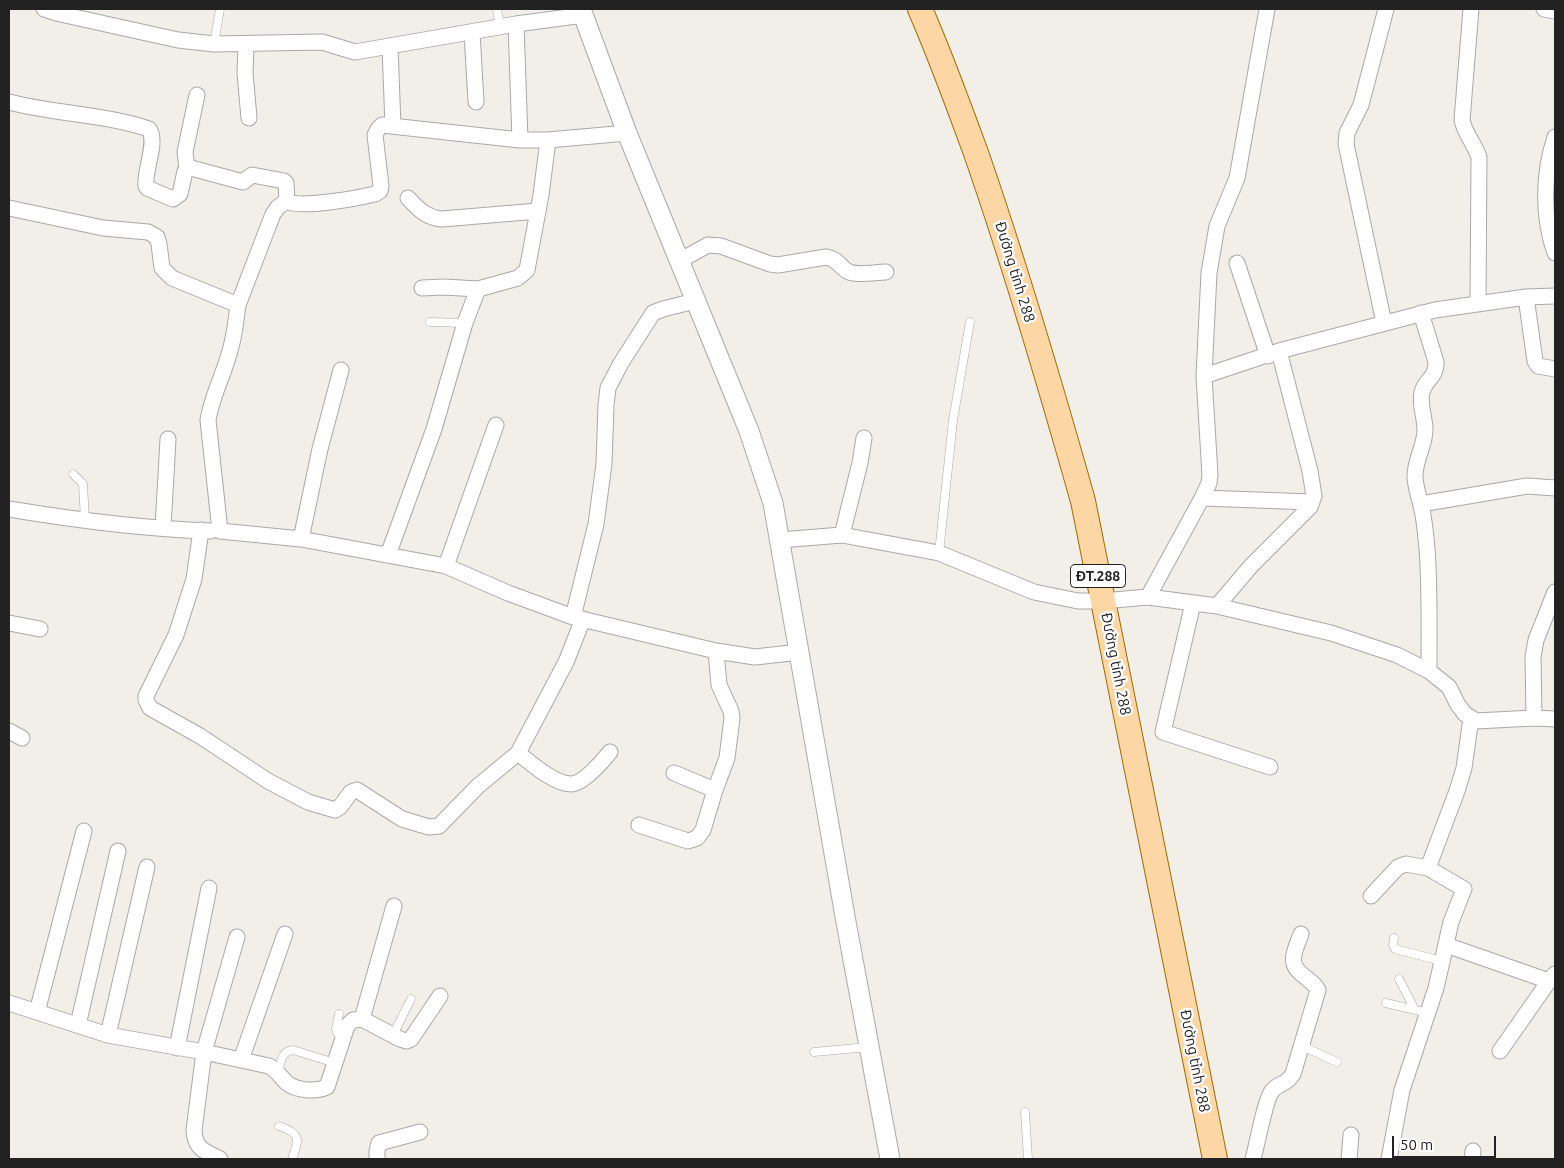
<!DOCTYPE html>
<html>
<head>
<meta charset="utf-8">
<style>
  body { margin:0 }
  #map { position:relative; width:1564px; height:1168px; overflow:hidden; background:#f2efe9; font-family:Ubuntu,sans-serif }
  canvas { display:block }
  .frame { position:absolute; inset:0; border:10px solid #222; pointer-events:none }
  .scale { position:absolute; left:1392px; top:1136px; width:104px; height:22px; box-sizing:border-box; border:2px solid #222; border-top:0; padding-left:6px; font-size:15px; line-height:18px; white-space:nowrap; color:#222; -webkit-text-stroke:4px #fff; paint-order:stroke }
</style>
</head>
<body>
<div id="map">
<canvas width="1564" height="1168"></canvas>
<div class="frame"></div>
<div class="scale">50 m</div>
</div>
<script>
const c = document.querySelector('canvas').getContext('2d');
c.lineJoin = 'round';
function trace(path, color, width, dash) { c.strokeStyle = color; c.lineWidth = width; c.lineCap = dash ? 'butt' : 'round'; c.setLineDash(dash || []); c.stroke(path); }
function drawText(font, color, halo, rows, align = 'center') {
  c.font = font + ' Ubuntu,sans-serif'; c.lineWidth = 4.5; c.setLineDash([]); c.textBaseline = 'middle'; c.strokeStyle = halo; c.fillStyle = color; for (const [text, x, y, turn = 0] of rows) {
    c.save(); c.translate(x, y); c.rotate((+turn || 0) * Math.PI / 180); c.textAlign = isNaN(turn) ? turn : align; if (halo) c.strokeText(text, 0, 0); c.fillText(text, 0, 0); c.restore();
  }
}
const service = new Path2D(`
  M497 9 500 27
  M214 44 220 9
  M430 322 465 323
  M73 474 83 484 85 520
  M939 553 953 420 970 322
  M1394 938 1393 945 1395 949 1442 961
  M1399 979 1415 1010
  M1386 1003 1428 1013
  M339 1014 336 1029 338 1034 344 1037
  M393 1035 411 999
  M1302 1046 1337 1062
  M814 1052 868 1047
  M278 1074C281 1063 280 1052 293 1050L335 1063
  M1025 1112 1028 1159
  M279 1126C302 1134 299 1139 292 1159`);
const minor = new Path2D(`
  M44 9 56 13 178 40 214 44 322 42 355 52 516 24 584 15
  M1471 9 1462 120C1465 134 1474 143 1479 157L1478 304
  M1544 9 1555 11
  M516 24 520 140
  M472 32 476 102
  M246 44 245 73 249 118
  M390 47 393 126
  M9 102C55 114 104 114 149 129 158 142 144 170 146 186L147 188 173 199 180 194 185 171 191 168 243 182 252 175 284 181 286 183 287 201C300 209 358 198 375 194L380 191 381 186 375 135 378 129 382 125 520 140H548L627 133
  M1555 137C1543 173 1542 217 1555 253
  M187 169 185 152 197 95
  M408 198C418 209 427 218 442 219L538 211
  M9 208 103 228 148 232 157 237 159 244 162 268 172 278 238 305 273 214 278 207 287 201
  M679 261 708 245 721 246 770 264 778 265 826 257C839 259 840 268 849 272 860 276 875 272 886 272
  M1237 263 1268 356
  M422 288 444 287 478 289
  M1555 296 1526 297 1535 361 1538 366 1555 369
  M238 305C236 319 235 333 231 347 225 372 212 395 208 420L220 531 301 539 446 566 508 593 573 617 716 651 755 657 800 652
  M1421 313 1436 362C1436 379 1426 378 1422 392 1419 404 1425 417 1425 430 1425 446 1414 461 1415 478 1416 490 1421 503 1423 515 1425 526 1426 538 1427 549 1430 589 1429 630 1429 671
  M1384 323 1346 144 1347 133 1361 105 1386 9
  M1204 376 1279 351 1435 310 1526 297
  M1202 498 1312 502
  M1421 504 1527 486 1555 488
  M9 509C75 520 144 529 211 531
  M163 528 168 439
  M201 530 194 579 176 635 146 696V700L150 708 200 736 268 781 308 802 335 810 340 807 351 792 357 790 402 819 429 827 439 826 478 786 518 753 566 662 583 619
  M842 535 860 463 864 438
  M301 539 320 449 341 370
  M780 540 842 535 939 553 1034 592 1078 601H1103L1148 597 1217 606 1331 633 1397 655 1429 671 1449 687 1458 705 1465 714 1476 721 1534 718 1555 719
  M388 555 434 429 465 323 478 289 518 278 527 270 541 195 548 140
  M446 566 496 425
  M1148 597 1202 498 1209 483 1210 475 1204 376 1209 273 1217 226 1237 178 1267 9
  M1193 603 1163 732 1270 767
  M1217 606 1251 566 1310 507 1314 496 1310 471 1279 351
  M573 617 596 524 604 464 606 405 608 388 621 363 653 313 663 309 695 301
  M9 623 40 629
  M1534 718 1533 657 1536 640 1555 592
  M9 731 22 738
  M518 753C531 763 554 784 571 784 583 784 603 761 610 752
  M674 773 715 790
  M639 825 688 841 697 838 703 830 715 790 727 758 732 718 731 711 719 685 716 651
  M1371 896 1398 867 1406 864 1428 868
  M237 937 204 1052 269 1066C277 1070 281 1078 287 1083 297 1091 316 1092 327 1087L347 1026 353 1020 362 1019 400 1039 406 1041 411 1039 440 996
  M1446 945 1549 981 1555 974
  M9 1003 108 1035 204 1052 194 1130C195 1150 205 1151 220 1159
  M37 1012 84 831
  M362 1019 394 906
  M78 1025 118 851
  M108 1035 147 867
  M177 1048 209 888
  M1500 1051 1549 981
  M241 1060 285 934
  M377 1159V1151L379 1143 420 1132
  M1253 1159C1257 1145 1265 1100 1272 1091 1279 1082 1286 1086 1293 1074L1318 990C1315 984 1310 981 1304 976 1286 964 1295 951 1301 934
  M1349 1159 1351 1135
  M1389 1159 1402 1090 1436 988 1451 922 1464 889 1428 868 1457 791 1464 768 1471 718
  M1472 1159 1473 1151`);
const tertiary = new Path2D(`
  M581 9 627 133 749 431 773 503 846 922 890 1159`);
const primary = new Path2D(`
  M920 9C941 57 958 104 976 153 1016 268 1050 384 1083 501L1215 1159`);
trace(service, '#a9a9a9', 9);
trace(minor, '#a9a9a9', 17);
trace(tertiary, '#a9a9a9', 21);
trace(primary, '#a06b00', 26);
trace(service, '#fff', 8);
trace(minor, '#fff', 15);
trace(tertiary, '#fff', 19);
trace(primary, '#fcd6a4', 24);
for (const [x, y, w] of [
  [1098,576,55]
]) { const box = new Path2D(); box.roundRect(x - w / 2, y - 11.5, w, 23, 4); c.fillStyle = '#fff'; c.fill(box); trace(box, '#222', 1); }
drawText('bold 14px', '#222', null, [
  ["ĐT.288",1098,576]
]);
drawText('15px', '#222', '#fff', [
  ["Đường tỉnh 288",1015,272,73],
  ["Đường tỉnh 288",1116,664,79],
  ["Đường tỉnh 288",1195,1061,79]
]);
</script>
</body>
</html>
